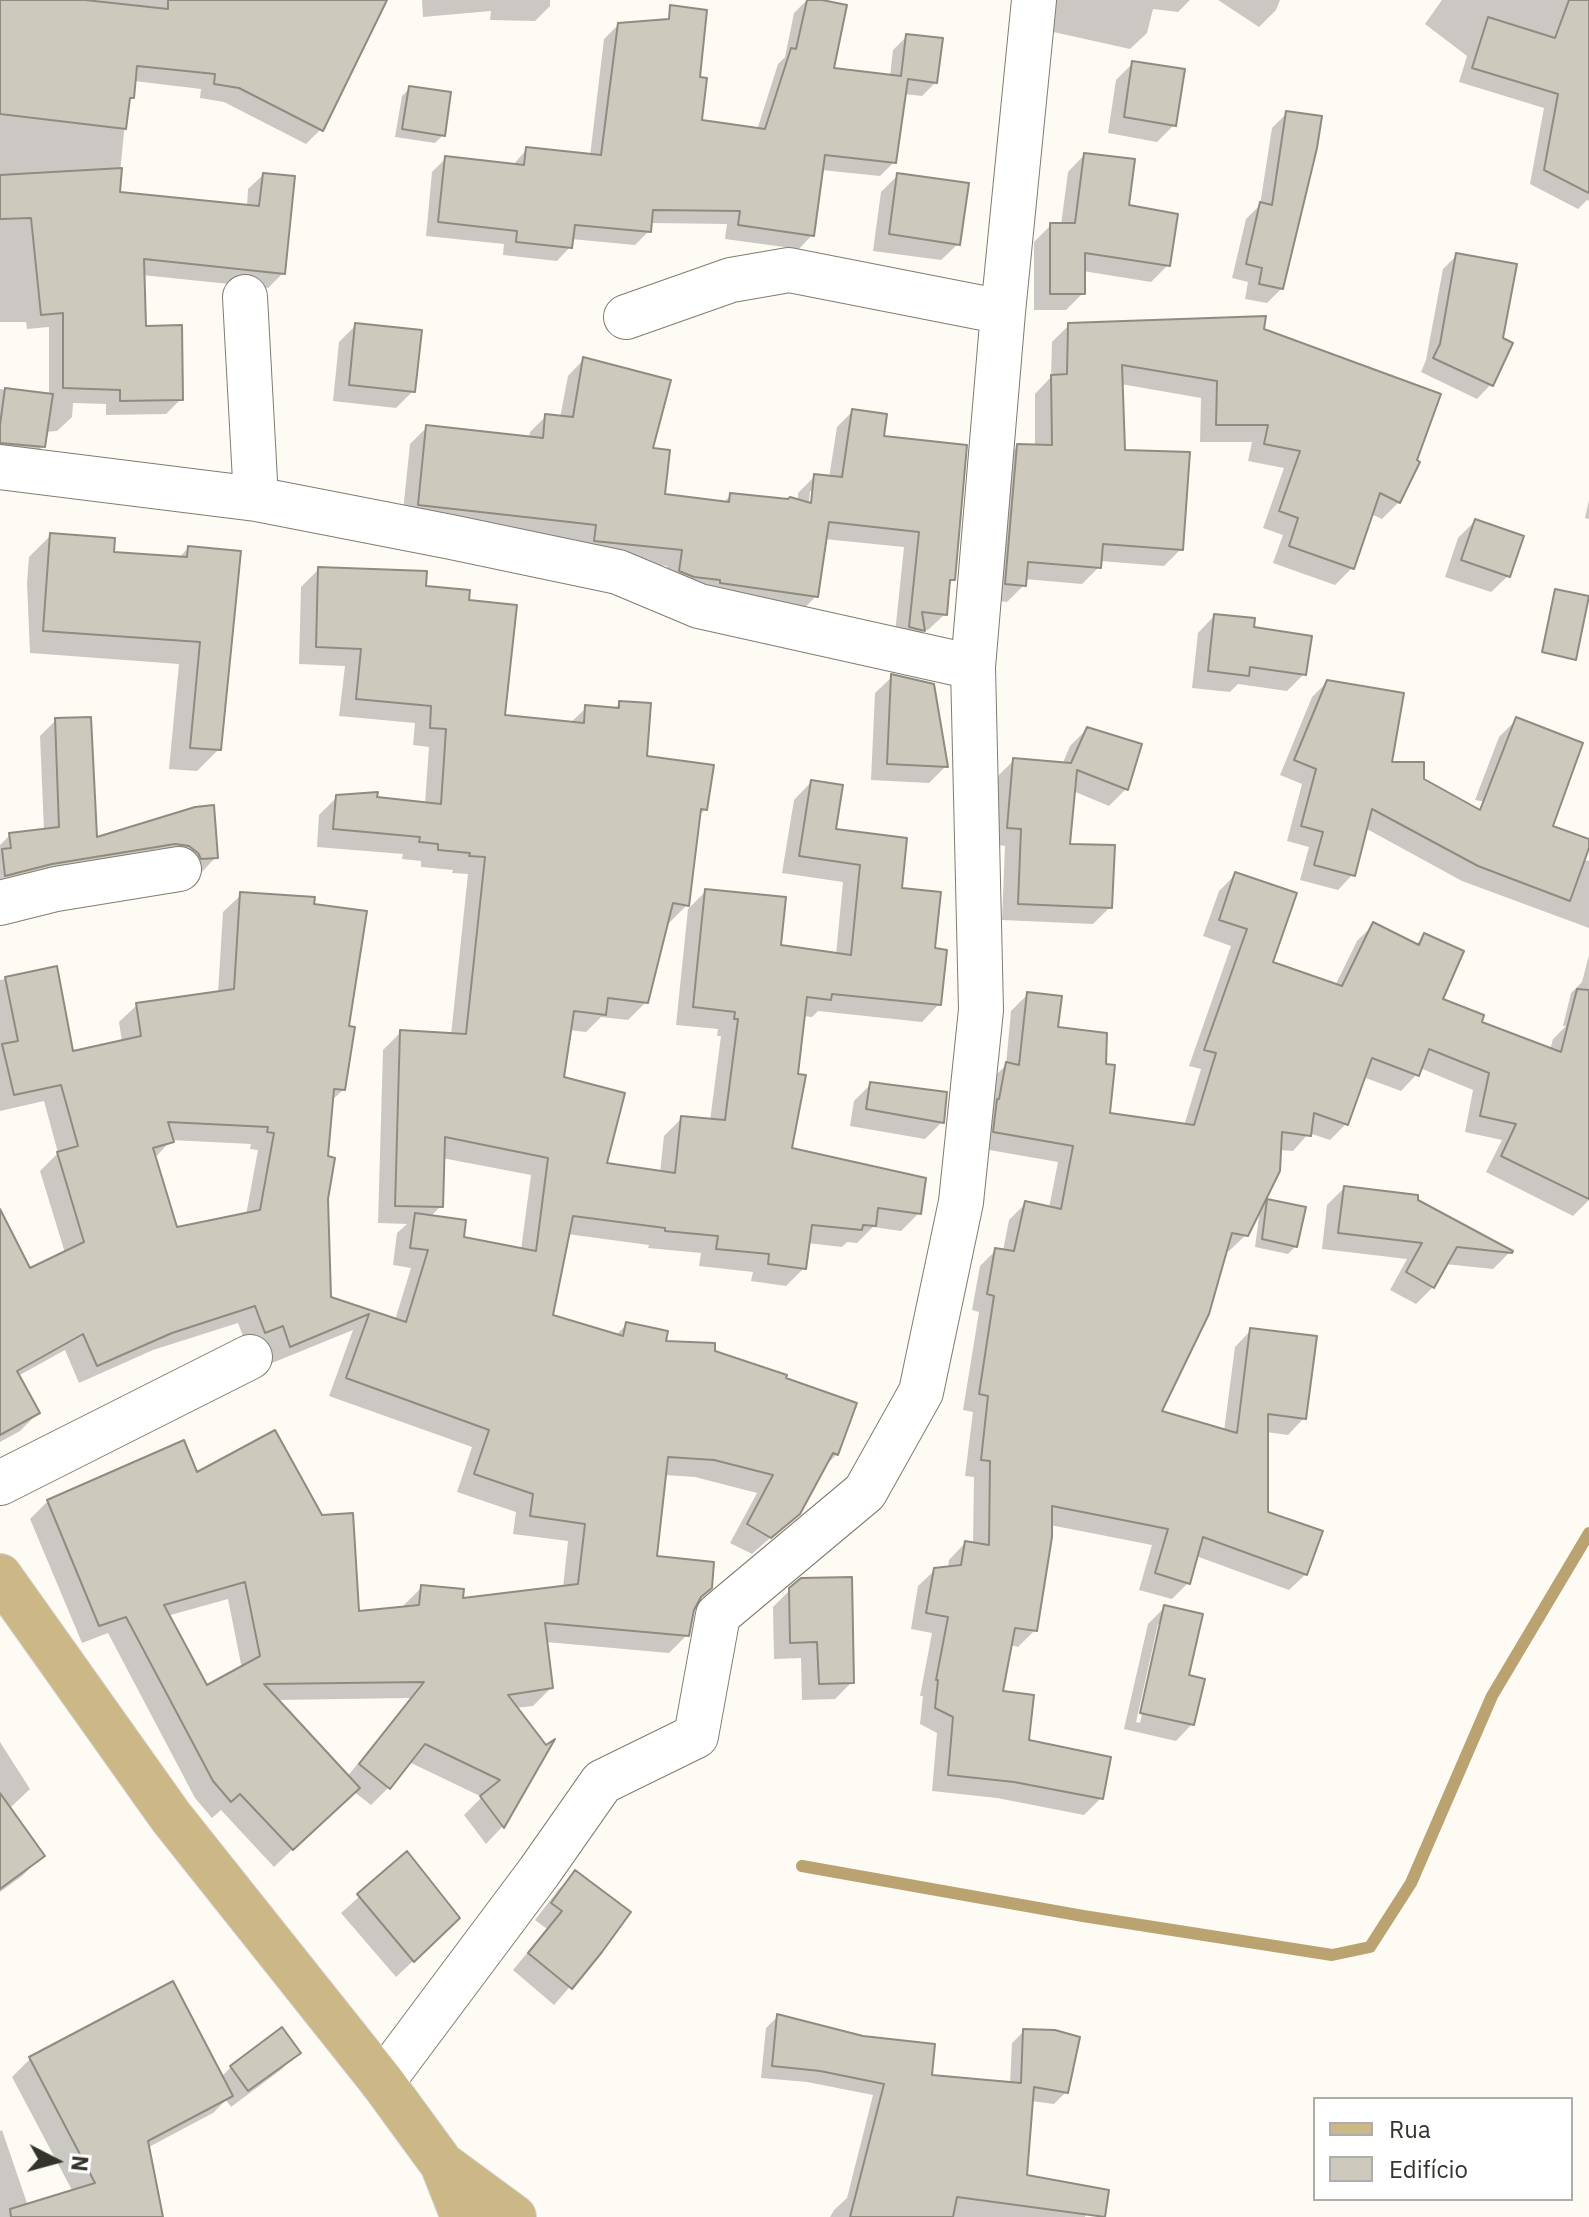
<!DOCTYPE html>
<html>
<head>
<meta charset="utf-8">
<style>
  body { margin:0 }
  #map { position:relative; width:1589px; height:2217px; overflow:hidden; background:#fefbf4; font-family:"IBM Plex Sans",sans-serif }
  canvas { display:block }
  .legend { position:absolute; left:1313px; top:2097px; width:260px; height:104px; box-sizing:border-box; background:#fff; border:2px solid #aeadab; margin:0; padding:10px 14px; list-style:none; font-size:24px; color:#35332e }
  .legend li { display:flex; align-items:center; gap:16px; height:40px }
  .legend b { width:40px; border:2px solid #aeadab }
  .north { position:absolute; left:16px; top:2121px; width:80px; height:80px; -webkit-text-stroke:6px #fff; paint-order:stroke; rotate:96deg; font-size:22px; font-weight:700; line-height:32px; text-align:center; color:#35332e }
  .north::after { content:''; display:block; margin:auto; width:28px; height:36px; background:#35332e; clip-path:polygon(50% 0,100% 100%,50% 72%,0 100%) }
</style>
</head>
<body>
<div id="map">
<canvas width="1589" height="2217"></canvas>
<ul class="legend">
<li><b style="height:10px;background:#ccb786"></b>Rua</li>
<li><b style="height:22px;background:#cec9bd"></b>Edifício</li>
</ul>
<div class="north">N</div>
</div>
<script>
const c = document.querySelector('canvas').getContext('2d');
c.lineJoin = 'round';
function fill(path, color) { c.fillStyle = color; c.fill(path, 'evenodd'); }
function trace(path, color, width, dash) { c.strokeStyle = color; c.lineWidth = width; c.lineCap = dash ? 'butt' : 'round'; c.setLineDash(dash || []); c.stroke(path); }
fill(new Path2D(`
  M0 0H385L321 129 306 144 224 102 200 98 201 89 134 81 132 98 127 102 118 193 247 207 248 189 263 175 283 273 268 288 142 275 144 328 181 399 166 414 106 415V404L73 403 72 417 57 431 45 432 43 446 28 461 0 459V389L49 396V327L27 329 26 322H0Z
  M422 0H550V6L535 21 490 20 491 11 423 17Z
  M807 0H812L831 70 890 76 893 50 907 36 936 82 922 96 904 94 894 162 880 176 821 170 812 235 799 249 725 239 727 224 650 223 649 231 635 245 571 239 570 247 557 261 503 255 504 244 426 236 432 172 446 158 513 165 527 149 590 156 604 39 618 25 698 78 700 122 757 130 778 64 785 57 794 13Z
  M1056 0H1190L1178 12 1153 9 1147 33 1130 49 1049 31Z
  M1218 0H1280L1276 10 1259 27Z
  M1442 0H1589V201L1587 200 1578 209 1530 184 1544 108 1459 82 1467 56 1425 24Z
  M1133 63 1174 125 1157 142 1108 133 1116 80Z
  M410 88 443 135 435 143 395 137 402 96Z
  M1287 113 1282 288 1267 303 1245 299 1248 282 1232 278 1246 219 1260 205 1272 128Z
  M1084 155 1127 207 1168 265 1151 282 1083 271V293L1066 310H1034V242L1051 225H1061L1068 172Z
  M898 175 958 244 941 260 873 251 881 192Z
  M1457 255 1491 384 1477 399 1421 372 1426 360 1443 269Z
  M356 325 413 391 396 408 333 401 339 342Z
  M1069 325 1262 331 1399 502 1382 519 1371 514 1352 568 1335 585 1273 563 1283 535 1263 528 1284 468 1248 461 1252 442H1200L1201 398 1121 384 1123 452 1181 549 1164 566 1100 561 1099 567 1082 584 1024 579V585L1007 602 989 600 1001 463 1018 446H1035V394L1051 377 1052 342Z
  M584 359 651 450 663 496 723 503 731 495 798 501V493L815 476 829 478 837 427 853 411 881 438 953 579 948 585 945 614 928 630H924L907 646 894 643 904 547 824 539 816 596 800 613 664 587 667 566 579 557 581 541 402 521 410 444 427 427 529 438 530 432 546 416 560 418 568 376ZM810 491H814L812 513H808Z
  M1589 500V519L1585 518Z
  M1475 521 1508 576 1491 592 1445 577 1458 538Z
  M51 535 111 554 178 559 188 548 219 749 197 771 169 769 179 664 30 653 27 583 29 557Z
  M319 569 424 588 467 602 503 717 570 723 586 708 614 709 620 703 645 757 706 809 698 816 687 905 669 923 666 922 646 1002 628 1020 601 1017 586 1032 569 1030 562 1078 604 1165 660 1173 664 1136 682 1118 710 1121 721 1036H717L718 1029 676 1025 688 909 706 891 779 947 836 955 843 882 782 873 794 800 811 782 834 831 900 890 933 950 939 1004 922 1022 818 1011 812 1017 803 1016 789 1150 919 1213 901 1231 873 1227 857 1243 847 1242 842 1247 807 1243 804 1268 786 1286 751 1281 753 1272 699 1266 701 1253 648 1248 649 1245 567 1234 551 1316 615 1336 627 1324 664 1342 712 1352 784 1379 837 1454 822 1469 798 1513 752 1554 730 1543 757 1493 695 1477 664 1475 655 1558 698 1599 692 1609 687 1635 669 1653 546 1642 551 1688 533 1706 515 1708 546 1747 549 1745 503 1826 486 1844 464 1815 482 1797 409 1762 388 1788 371 1805 353 1791 274 1867 221 1810 212 1818 195 1798 108 1633 82 1643 30 1519 48 1501 196 1475 357 1613 403 1608 404 1605 422 1587 461 1600 563 1588 568 1541 513 1534 516 1512 457 1492 472 1447 329 1396 353 1330 272 1363 265 1343 248 1349 238 1323 153 1350 79 1383 65 1350 18 1376 38 1413 20 1431 0 1442V1224L29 1270 65 1253 40 1171 58 1153 44 1101 0 1111V980L55 969 71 1053 122 1042 119 1022 137 1005 218 993 223 912 241 895 347 1028 344 1089 331 1101 326 1158 329 1298 395 1320 411 1268 393 1265 397 1233 407 1224 378 1223 383 1050 401 1032 451 1035 468 874 452 873 453 870 421 867V861L402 859 403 854 317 847 319 815 337 797 425 804 429 747 413 745 415 723 339 716 345 666 299 664 301 587ZM171 1140 251 1144 250 1149 258 1150 246 1215 175 1230 155 1158ZM442 1158 531 1175 521 1250 462 1239 430 1217 441 1206ZM228 1599 242 1669 206 1688 167 1616ZM410 1698 347 1777 276 1700Z
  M1214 616 1252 629 1304 674 1287 691 1238 684 1230 692 1192 688 1198 633Z
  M892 677 946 766 929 783 871 780 875 693Z
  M1327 682 1390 764 1422 780 1435 819 1589 861V928L1462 881 1365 828 1353 874 1338 890 1300 880 1309 847 1287 841 1302 784 1280 775 1312 697Z
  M56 720 95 839 195 809 216 857 201 873 0 888V845L10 835 44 831 40 736Z
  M1516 720 1545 812 1475 800 1499 737Z
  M1087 729 1139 745 1126 789 1109 806 1073 791 1067 846 1110 907 1093 924 1002 920 1005 846 991 844 997 777 1014 760 1062 765 1070 746Z
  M1236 874 1270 963 1335 986 1357 941 1374 924 1415 945 1425 936 1441 1001 1479 1023 1550 1050 1553 1039 1566 1026H1563L1571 993 1582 982 1589 955V1200L1573 1216 1486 1172 1502 1140 1465 1132 1473 1090 1420 1068 1417 1074 1401 1091 1363 1077 1346 1124 1330 1140 1309 1133 1293 1151 1279 1150 1246 1235 1229 1251 1225 1250 1159 1412 1224 1431 1235 1347 1251 1330 1304 1418 1288 1435 1266 1432V1513L1306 1574 1289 1590 1196 1556 1188 1583 1172 1599 1139 1590 1152 1545 1050 1525 1035 1630 1018 1647 1010 1645 1001 1693 1027 1742 1101 1798 1084 1815 997 1798 932 1791 937 1733 920 1724 923 1696H920L932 1633 911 1629 918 1586 935 1570 948 1568 949 1560 965 1543 973 1545 974 1477 965 1476 973 1412 963 1410 979 1312 972 1310 980 1266 996 1250 1003 1251 1009 1220 1026 1203 1049 1208 1058 1162 978 1148 990 1081 1006 1065 1011 1011 1028 994 1056 1029 1104 1066 1108 1115 1184 1126 1201 1069 1189 1066 1231 946 1203 936 1219 891Z
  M871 1084 942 1122 925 1139 850 1126 854 1101Z
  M1344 1188 1415 1201 1510 1252 1493 1269 1445 1264 1433 1287 1416 1304 1390 1290 1407 1259 1322 1249 1327 1205Z
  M1268 1201 1296 1246 1288 1254 1255 1247 1260 1209Z
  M791 1589 852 1682 835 1699 802 1700 801 1658 774 1659 773 1607Z
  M1165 1607 1187 1676 1192 1724 1176 1741 1124 1729 1148 1624ZM1158 1624H1162L1140 1723 1136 1722Z
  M0 1742 30 1789 9 1809 42 1856 22 1876 0 1892Z
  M407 1854 441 1935 396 1977 341 1913Z
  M576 1872 601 1951 554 2005 513 1970 547 1929 535 1920 559 1889Z
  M173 1983 221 2077 231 2067 298 2052 282 2069 231 2107 226 2100 213 2113 147 2148 161 2217H0V2131L2 2130 28 2206 73 2192 12 2077 30 2059Z
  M778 2016 930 2077 1010 2084 1012 2043 1024 2031 1066 2092 1054 2104 1031 2101 1024 2177 1089 2201 1085 2217H830L834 2210 847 2198 873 2095 807 2082 761 2078 766 2028Z`), '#0003');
trace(new Path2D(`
  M802 1866 1083 1916 1332 1955 1370 1947 1411 1883 1492 1696 1589 1533`), '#baa371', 12);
const building = new Path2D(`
  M0 0H85L168 9V0H387L323 131 239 88 214 84 215 74 137 66 134 98H130L126 129 0 114Z
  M807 0H822L847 5 834 68 901 76 906 34 943 38 937 83 908 79 896 163 825 155 814 236 738 225 740 211 653 210 651 232 575 225 572 248 516 242 517 231 438 222 445 156 524 165 526 147 601 155 618 23 669 19 670 5 707 10 700 77 707 78 702 120 765 129 791 48 796 49Z
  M1569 0H1589V193L1544 170 1558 94 1472 68 1488 17 1555 38Z
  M1132 61 1185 69 1176 126 1124 117Z
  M409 86 451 92 445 136 402 129Z
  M1286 111 1322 116 1317 148 1283 289 1259 284 1262 268 1246 264 1260 202 1272 205Z
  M1084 153 1135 159 1129 205 1178 214 1170 266 1085 253V294H1050V223H1075Z
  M122 168 120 192 259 206 263 173 295 176 285 274 144 259 146 326 182 325 183 400 120 401V390L63 388V313L41 315 31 218 0 219V175Z
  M897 173 969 183 960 245 889 234Z
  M1456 253 1517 264 1503 338 1513 343 1493 386 1433 358 1440 344Z
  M1266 316 1264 329 1441 394 1417 460 1420 462 1400 503 1380 493 1354 569 1289 546 1298 518 1279 511 1300 451 1264 444 1268 425H1216L1217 381 1122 365 1125 450 1190 452 1183 550 1103 544 1101 568 1028 562 1026 586 1005 584 1017 444 1052 445 1051 375 1067 374 1068 323Z
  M355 323 422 330 415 392 349 385Z
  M583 357 671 380 653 448 670 450 665 494 729 502 730 493 788 499 790 497 811 503 814 474 842 477 852 409 887 414 884 436 967 445 955 580H950L947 615 922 612 925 631 909 627 919 532 829 522 818 597 720 583V580L694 577 679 571 682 550 594 541 596 525 418 505 426 425 543 438 545 414 573 417Z
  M5 388 53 394 45 447 0 443V425Z
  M1475 519 1524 536 1510 577 1461 560Z
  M50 533 115 538 114 552 187 557 188 546 241 551 221 750 190 748 200 642 43 631Z
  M318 567 427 571 426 586 470 590 469 600 517 605 505 715 584 723 585 705 619 708V701L651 703 647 756 714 765 707 810 701 809 689 906 673 903 648 1003 608 998 606 1015 574 1011 564 1077 625 1093 607 1163 675 1173 681 1116 725 1120 738 1019H734L735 1012 693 1007 705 889 786 897 781 945 851 955 860 865 799 856 811 780 843 785 836 829 907 838 902 888 941 892 935 948 947 950 941 1005 832 994 831 1000 807 997 798 1074 806 1075 792 1148 926 1178 921 1214 878 1208 876 1226 863 1225 862 1230 812 1225 806 1269 768 1264 769 1254 716 1249 718 1236 665 1231V1228L573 1216 553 1315 623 1336 626 1322 668 1331 666 1341 715 1343V1351L787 1375 786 1378 857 1403 838 1455 833 1453 800 1514 771 1538 747 1524 773 1475 714 1460 668 1457 657 1556 714 1562 712 1588 701 1597 694 1610 689 1636 545 1623 553 1688 508 1695 546 1745 555 1739 504 1828 480 1796 500 1780 425 1744 390 1789 359 1764 424 1682 264 1684 360 1788 293 1850 240 1794 231 1802 213 1781 126 1617 99 1626 47 1500 184 1440 197 1472 275 1430 322 1515 353 1513 359 1611 419 1605 421 1585 464 1589 463 1598 578 1584 585 1524 530 1516 533 1494 474 1474 489 1430 346 1378 369 1314 290 1347 283 1326 265 1333 255 1306 172 1333 97 1366 83 1334 17 1371 40 1413 0 1435V1209L30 1268 84 1242 57 1152 78 1146 61 1085 14 1095 2 1044 18 1041 5 977 57 966 73 1051 141 1036 136 1003 234 989 240 892 315 897 314 904 367 911 349 1026 355 1027 345 1090 334 1089 328 1156 335 1158 328 1199 331 1297 406 1322 428 1250 410 1248 415 1213 466 1220 464 1237 536 1251 548 1158 445 1137 443 1207 395 1206 400 1030 466 1034 485 857 469 856 470 853 438 850V844L419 842 420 837 333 829 336 795 378 792 377 797 441 804 446 729 430 728 431 706 356 699 361 649 316 647ZM168 1122 268 1127 267 1132 274 1133 260 1210 177 1227 153 1148 174 1142ZM245 1582 260 1656 207 1685 164 1605Z
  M1555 589 1589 596 1576 660 1542 652Z
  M1214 614 1255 618 1254 627 1312 636 1306 675 1250 667 1249 676 1208 671Z
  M891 674 934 684 948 767 887 764Z
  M1327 680 1404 693 1392 762H1424V779L1480 810 1516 717 1583 743 1553 826 1589 839V848L1570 901 1478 866 1372 809 1355 876 1314 865 1323 832 1301 826 1316 769 1294 760Z
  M91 717 97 837 195 807 214 805 218 858 201 859 198 853 189 846 175 844 52 864 5 876 2 849 11 848 9 833 59 827 55 718Z
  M1087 727 1142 744 1128 790 1077 770 1070 844 1115 845 1112 908 1018 904 1021 829 1007 828 1013 758 1071 763Z
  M1235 872 1297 893 1273 962 1342 986 1373 922 1419 945 1424 933 1464 951 1443 999 1484 1015 1482 1022 1561 1052 1577 989 1589 990V1199L1501 1156 1516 1124 1480 1116 1489 1073 1429 1049 1419 1076 1372 1058 1348 1125 1314 1113 1311 1136 1282 1132 1280 1171 1248 1236 1232 1233 1209 1314 1162 1411 1237 1433 1250 1328 1317 1336 1306 1419 1268 1414V1512L1323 1531 1307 1575 1203 1537 1190 1584 1155 1573 1168 1529 1052 1506V1537L1037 1631 1015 1628 1003 1691 1034 1695 1029 1740 1111 1757 1103 1799 1014 1782 948 1775 953 1717 935 1708 938 1680H936L948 1617 926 1613 934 1568 961 1565 965 1541 989 1545 990 1461 981 1460 988 1396 979 1394 994 1296 987 1294 995 1248 1014 1251 1025 1201 1061 1209 1073 1146 993 1132 997 1099H999L1006 1062 1019 1065 1027 992 1062 996 1058 1027 1107 1033 1106 1064 1115 1065 1110 1113 1194 1125 1216 1053 1204 1050 1247 929 1219 920Z
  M870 1082 947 1092 944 1123 866 1109Z
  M1344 1186 1418 1195V1200L1513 1251 1512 1253 1457 1247 1434 1288 1406 1272 1422 1243 1338 1233Z
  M1267 1199 1306 1207 1297 1247 1262 1239Z
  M852 1577 854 1683 819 1684 817 1642 790 1643 789 1588 801 1578Z
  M1164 1605 1203 1614 1189 1675 1205 1679 1194 1725 1140 1713Z
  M0 1793 45 1856 0 1889Z
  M407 1851 460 1918 414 1962 357 1894Z
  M575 1870 631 1912 602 1952 572 1989 528 1953 562 1911 551 1903Z
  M173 1981 233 2096 148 2141 163 2217H11L10 2209 95 2183 29 2057Z
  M777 2014 863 2036 935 2044 932 2075 1021 2083 1023 2029 1055 2030 1080 2037 1068 2093 1034 2087 1027 2175 1109 2190 1105 2217 957 2197 953 2217H850L884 2084 820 2071 772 2066Z
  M282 2027 301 2053 248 2091 230 2066Z`);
fill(building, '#cec9bd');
trace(building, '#908b80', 2);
const minor = new Path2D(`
  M245 297 256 499
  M626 317 731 280 789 270 1003 312
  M0 467 256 499 451 537 618 572 699 606 973 667
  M0 903 56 889 179 869
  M0 1483 250 1357
  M382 2082 539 1872 602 1782 696 1736 718 1615 865 1492 921 1392 961 1202 981 1010 973 667 1003 312 1034 0`);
const major = new Path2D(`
  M0 1576 171 1817 382 2082 442 2164 463 2217
  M442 2164 514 2217`);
trace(minor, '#817c71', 46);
trace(major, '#d7d6d5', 46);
trace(minor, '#fff', 44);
trace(major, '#ccb786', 44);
</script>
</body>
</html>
